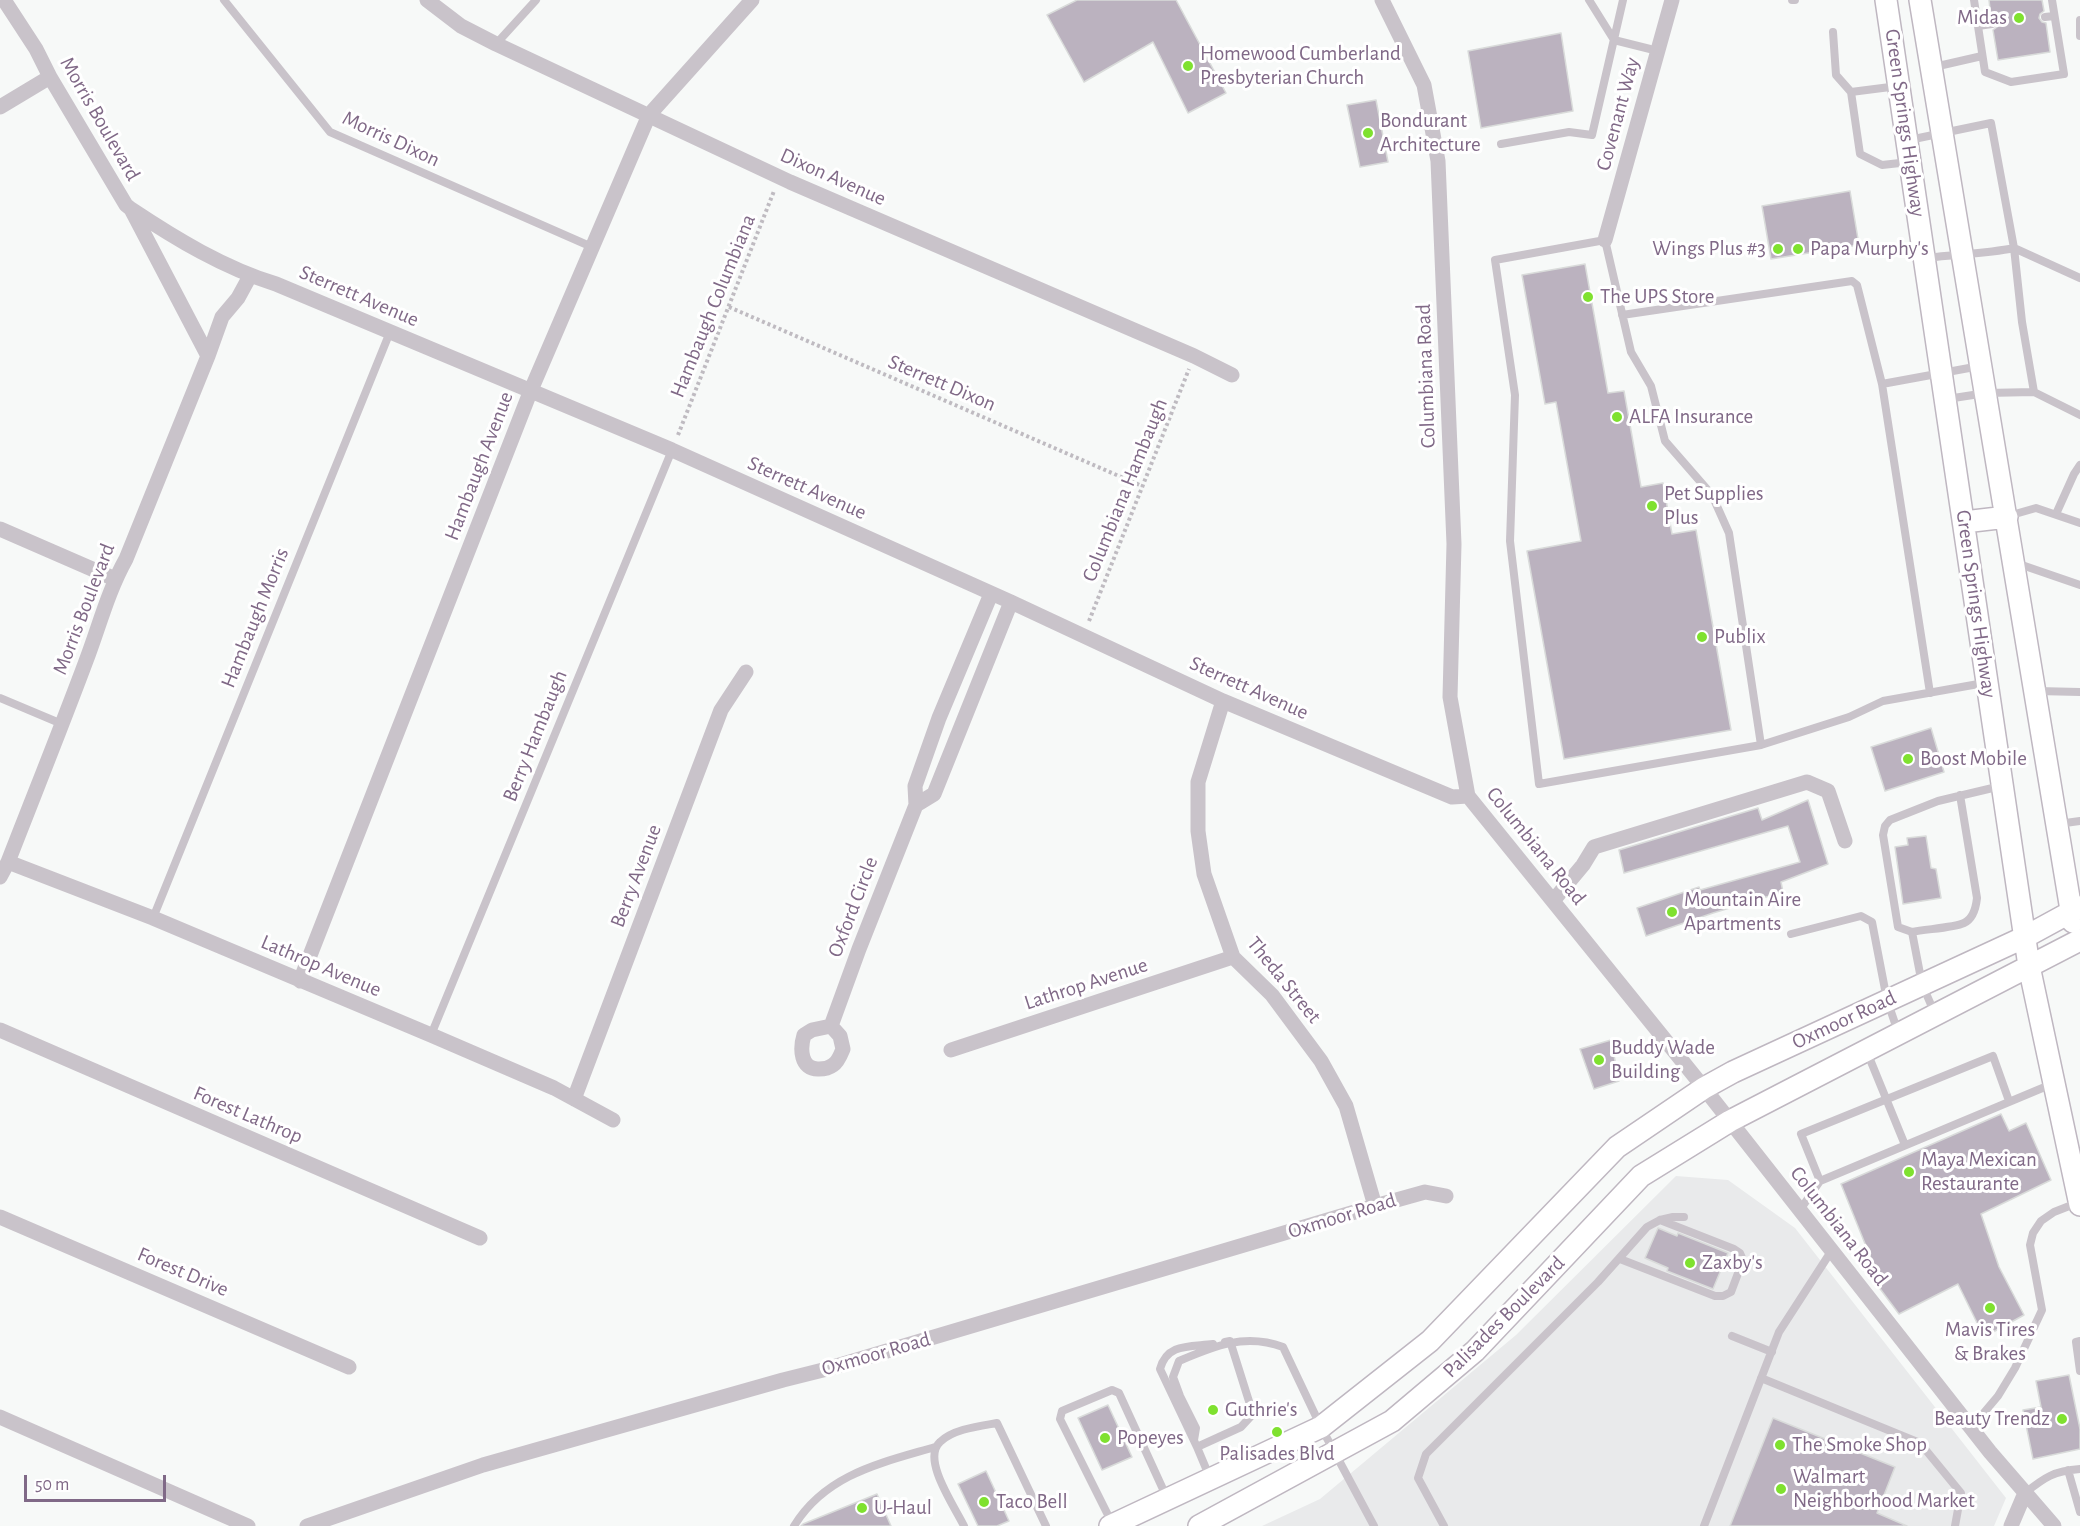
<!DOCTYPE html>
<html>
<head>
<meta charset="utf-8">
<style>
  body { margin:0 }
  #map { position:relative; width:2080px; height:1526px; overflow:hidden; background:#f7f9f8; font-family:"Alegreya Sans",sans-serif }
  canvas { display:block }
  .scale { position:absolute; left:24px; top:1475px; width:142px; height:27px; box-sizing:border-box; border:3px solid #806987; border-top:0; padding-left:8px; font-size:18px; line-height:21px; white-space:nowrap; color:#806987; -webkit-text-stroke:4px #fff; paint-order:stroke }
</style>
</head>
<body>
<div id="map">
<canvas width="2080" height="1526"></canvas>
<div class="scale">50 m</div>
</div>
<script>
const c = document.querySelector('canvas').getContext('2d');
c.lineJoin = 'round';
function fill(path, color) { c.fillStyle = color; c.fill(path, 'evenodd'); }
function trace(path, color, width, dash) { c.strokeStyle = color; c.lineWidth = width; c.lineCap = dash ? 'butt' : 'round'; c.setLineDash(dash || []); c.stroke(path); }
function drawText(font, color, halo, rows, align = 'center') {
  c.font = font + ' "Alegreya Sans",sans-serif'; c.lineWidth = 6; c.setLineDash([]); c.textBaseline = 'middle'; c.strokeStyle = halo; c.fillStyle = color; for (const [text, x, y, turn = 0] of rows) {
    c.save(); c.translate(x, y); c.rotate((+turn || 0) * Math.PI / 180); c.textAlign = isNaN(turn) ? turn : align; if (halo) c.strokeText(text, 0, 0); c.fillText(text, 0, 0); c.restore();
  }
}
fill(new Path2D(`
  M1676 1176 1728 1180 1795 1228 2006 1498 1994 1526H1262L1320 1499 1516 1335Z`), '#e9eaeb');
const building = new Path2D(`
  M1077 0H1176L1226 93 1188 113 1153 42 1084 82 1047 15Z
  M1989 0H2042L2044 11 2040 14 2039 18 2042 22 2046 23 2050 52 1998 60 1993 30 1997 27 1998 23 1991 18Z
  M1561 33 1573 111 1481 128 1468 51Z
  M1376 100 1388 162 1360 167 1347 105Z
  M1850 191 1859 245 1771 259 1762 206Z
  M1585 264 1608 393 1624 391 1641 487 1663 483 1672 534 1696 530 1731 730 1564 759 1527 551 1581 541 1556 402 1545 404 1522 275Z
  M1931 728 1944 772 1885 791 1871 747Z
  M1808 800 1828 864 1781 882 1783 892 1713 913 1646 936 1637 908 1699 887 1700 890 1800 862 1788 826 1624 873 1619 850 1758 808 1762 820Z
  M1926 836 1931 868 1936 869 1941 898 1903 904 1895 847 1908 845 1907 838Z
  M1611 1040 1619 1081 1594 1089 1580 1049Z
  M2001 1114 2009 1131 2026 1123 2051 1180 1981 1214 1999 1267 2024 1315 1984 1337 1958 1284 1899 1314 1869 1274 1876 1271 1841 1184Z
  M1658 1228 1677 1236 1678 1233 1728 1253 1713 1289 1667 1271 1668 1268 1645 1258Z
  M2069 1375 2080 1429V1449L2033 1459 2023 1410 2041 1407 2036 1381Z
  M1108 1405 1132 1457 1102 1470 1078 1418Z
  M1773 1418 1895 1467 1877 1513 1907 1526H1730Z
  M986 1471 1009 1521 997 1526H978L958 1484Z
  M877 1494 891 1526H801L803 1524Z`);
fill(building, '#bbb2bf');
trace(building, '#d9dbda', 1.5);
const secondary = new Path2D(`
  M1886 0 2029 966 2080 1205
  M1920 0 2073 922
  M1964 522 2007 517
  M1110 1526 1321 1427 1430 1341 1617 1147 1704 1088 1733 1072 2025 937 2080 907
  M1199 1526 1392 1421 1475 1351 1641 1176 1730 1121 2080 940`);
trace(secondary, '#bfb7c1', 24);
trace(new Path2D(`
  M729 307 1142 486
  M678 435 774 191
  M1089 621 1189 369`), '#bfbbc1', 4, [3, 3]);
trace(new Path2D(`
  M224 0 330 132 592 247
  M1589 0 1614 40 1658 51
  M1792 0H1795
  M1974 0 1985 72 2011 82 2064 74 2052 0
  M2045 17 2054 16
  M2080 20V36
  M1978 26 1992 24
  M1833 32 1836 75 1851 92
  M496 44 536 0
  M1934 67 1982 56
  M1898 86 1851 92 1860 154 1882 165 1909 162
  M1909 140 1991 123 2014 248 2080 278
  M1501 144 1569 132 1592 135 1623 0
  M1927 258C1956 254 1985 254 2014 248L2022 322 2034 392 1986 393 1947 399
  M1622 315 1852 281 1857 285 1882 384 1930 693
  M1882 384 1980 366
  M2034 392 2080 415
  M2056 514 2074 474 2080 465
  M2008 516 2036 508 2080 523
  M2016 563 2080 585
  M2037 691 2080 692
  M0 698 62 724
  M1761 745 1539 784 1510 541 1515 395 1495 260 1605 240 1631 352 1651 386 1665 441 1712 495 1729 533 1761 745 1849 717 1883 701 1984 683
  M2058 824 2080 821
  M153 918 390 332
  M1912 932 1898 927 1883 835 1885 826 1890 820 1938 801 2001 786
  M1791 934 1861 916 1872 922 1887 1000 1898 1032
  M1935 1014 1922 984 1912 932C1926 929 1953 928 1964 923 1973 919 1976 907 1977 898L1960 795
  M431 1035 672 450
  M1867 1052 1905 1145
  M1820 1181 1801 1134 1993 1056 2009 1101
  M1800 1210 1820 1181 2052 1084
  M1620 1259 1715 1296H1723L1731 1292 1743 1260 1740 1253 1734 1249 1660 1220
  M1732 1336 1772 1352
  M2080 1341 2076 1342 2080 1371
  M1761 1378 1920 1443 1961 1493 1955 1526
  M1971 1428 1998 1396 2015 1368 2042 1310 2030 1245 2033 1233 2041 1221 2054 1212 2077 1203
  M1194 1440 1196 1428 1180 1396 1173 1377 1179 1361C1214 1346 1245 1333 1283 1347L1321 1427 1374 1526
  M1197 1447 1160 1369C1167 1343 1190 1347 1213 1344
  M2068 1470 2080 1512
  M1210 1478 1197 1447 1241 1427 1253 1414 1230 1341 1225 1342
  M2025 1493C2045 1477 2054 1471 2080 1469
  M1113 1525 1060 1419 1062 1411 1112 1390 1119 1393 1167 1498
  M794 1526C826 1474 881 1463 935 1447
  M964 1526C955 1507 921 1459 940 1442 953 1429 980 1426 997 1423L1046 1526
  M1444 1526 1418 1478 1426 1454 1598 1282 1647 1227 1660 1220 1673 1217H1684
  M1704 1526 1779 1332 1832 1250`), '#c9c3ca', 8);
trace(new Path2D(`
  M427 0 461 26 496 44 790 182 1194 356 1232 375
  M1382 0 1424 85 1438 161 1454 544 1450 697 1468 796 1704 1088 1990 1452 2054 1526
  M0 107 50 77
  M131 209C176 239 224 268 276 284L672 450 1011 602 1223 701 1452 797 1468 796
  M1605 240 1672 0
  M208 356 222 317 238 298 250 276
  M0 529 115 579
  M1223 701 1198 782V831L1204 874 1233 957 1272 995 1321 1061 1346 1106 1375 1206
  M916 805 934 794 1011 602
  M8 862 153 918 431 1035 554 1088 613 1120
  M0 877 8 862C34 795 61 728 86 661 99 627 108 591 126 559L208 356 131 209 126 205 50 77 36 49 4 0
  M1553 901 1583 865 1594 847 1807 782 1828 791 1845 841
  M300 981 531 390 649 115 752 0
  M831 1026 859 949 916 805 915 786 939 718 991 594
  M831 1026 840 1036 843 1049C841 1054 838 1062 833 1065 829 1068 823 1069 819 1069 800 1070 800 1048 804 1035L812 1030Z
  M0 1030 480 1238
  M951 1050 1233 957
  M574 1099 721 710 746 672
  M0 1217 349 1367
  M0 1417 248 1526
  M307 1526 483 1465 783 1380 823 1370 1375 1206 1425 1192 1446 1196
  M2011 1526 2025 1493`), '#c9c3ca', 15);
trace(secondary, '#fff', 21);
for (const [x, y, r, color] of [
  [2019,18,6,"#7fe12f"],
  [1188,66,6,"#7fe12f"],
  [1368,133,6,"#7fe12f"],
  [1778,249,6,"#7fe12f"],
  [1798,249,6,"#7fe12f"],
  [1588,297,6,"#7fe12f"],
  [1617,417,6,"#7fe12f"],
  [1652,506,6,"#7fe12f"],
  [1702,637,6,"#7fe12f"],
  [1908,759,6,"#7fe12f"],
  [1672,912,6,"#7fe12f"],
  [1599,1060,6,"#7fe12f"],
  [1909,1172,6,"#7fe12f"],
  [1690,1263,6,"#7fe12f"],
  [1990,1308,6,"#7fe12f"],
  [1213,1410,6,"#7fe12f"],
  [2062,1419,6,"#7fe12f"],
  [1277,1432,6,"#7fe12f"],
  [1105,1438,6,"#7fe12f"],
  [1780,1445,6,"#7fe12f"],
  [1781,1489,6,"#7fe12f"],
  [984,1502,6,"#7fe12f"],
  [862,1508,6,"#7fe12f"]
]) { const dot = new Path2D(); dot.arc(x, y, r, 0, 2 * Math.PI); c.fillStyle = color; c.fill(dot); trace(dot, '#fff', 2); }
drawText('21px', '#806987', '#fff', [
  ["Midas",2007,18,"right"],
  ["Homewood Cumberland",1200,54],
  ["Presbyterian Church",1200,78],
  ["Bondurant",1380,121],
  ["Architecture",1380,145],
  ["Wings Plus #3",1766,249,"right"],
  ["Papa Murphy's",1810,249],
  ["The UPS Store",1600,297],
  ["ALFA Insurance",1629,417],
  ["Pet Supplies",1664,494],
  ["Plus",1664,518],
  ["Publix",1714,637],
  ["Boost Mobile",1920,759],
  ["Mountain Aire",1684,900],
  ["Apartments",1684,924],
  ["Buddy Wade",1611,1048],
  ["Building",1611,1072],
  ["Maya Mexican",1921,1160],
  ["Restaurante",1921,1184],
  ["Zaxby's",1702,1263],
  ["Mavis Tires",1990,1330,"center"],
  ["& Brakes",1990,1354,"center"],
  ["Guthrie's",1225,1410],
  ["Beauty Trendz",2050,1419,"right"],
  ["Popeyes",1117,1438],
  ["The Smoke Shop",1792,1445],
  ["Palisades Blvd",1277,1454,"center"],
  ["Walmart",1793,1477],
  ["Neighborhood Market",1793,1501],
  ["Taco Bell",996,1502],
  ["U-Haul",874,1508]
], 'left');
drawText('21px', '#806987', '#fff', [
  ["Covenant Way",1618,114,-75],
  ["Morris Boulevard",100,119,60],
  ["Green Springs Highway",1905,123,82],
  ["Morris Dixon",391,139,25],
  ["Dixon Avenue",833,177,24],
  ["Sterrett Avenue",359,296,23],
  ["Hambaugh Columbiana",713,306,-68],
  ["Columbiana Road",1426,376,-92],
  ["Sterrett Dixon",942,383,23],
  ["Hambaugh Avenue",479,466,-69],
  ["Sterrett Avenue",807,488,24],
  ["Columbiana Hambaugh",1125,490,-68],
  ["Green Springs Highway",1976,604,82],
  ["Morris Boulevard",84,609,-69],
  ["Hambaugh Morris",255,618,-68],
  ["Sterrett Avenue",1249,688,24],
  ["Berry Hambaugh",535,736,-68],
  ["Columbiana Road",1536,846,51],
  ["Berry Avenue",636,876,-69],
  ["Oxford Circle",853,907,-69],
  ["Lathrop Avenue",321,966,23],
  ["Theda Street",1284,980,51],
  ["Lathrop Avenue",1086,984,-18],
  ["Oxmoor Road",1844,1020,-25],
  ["Forest Lathrop",248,1115,23],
  ["Oxmoor Road",1342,1216,-17],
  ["Columbiana Road",1839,1226,52],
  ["Forest Drive",183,1272,23],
  ["Palisades Boulevard",1504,1317,-45],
  ["Oxmoor Road",876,1354,-16]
]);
</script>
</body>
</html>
